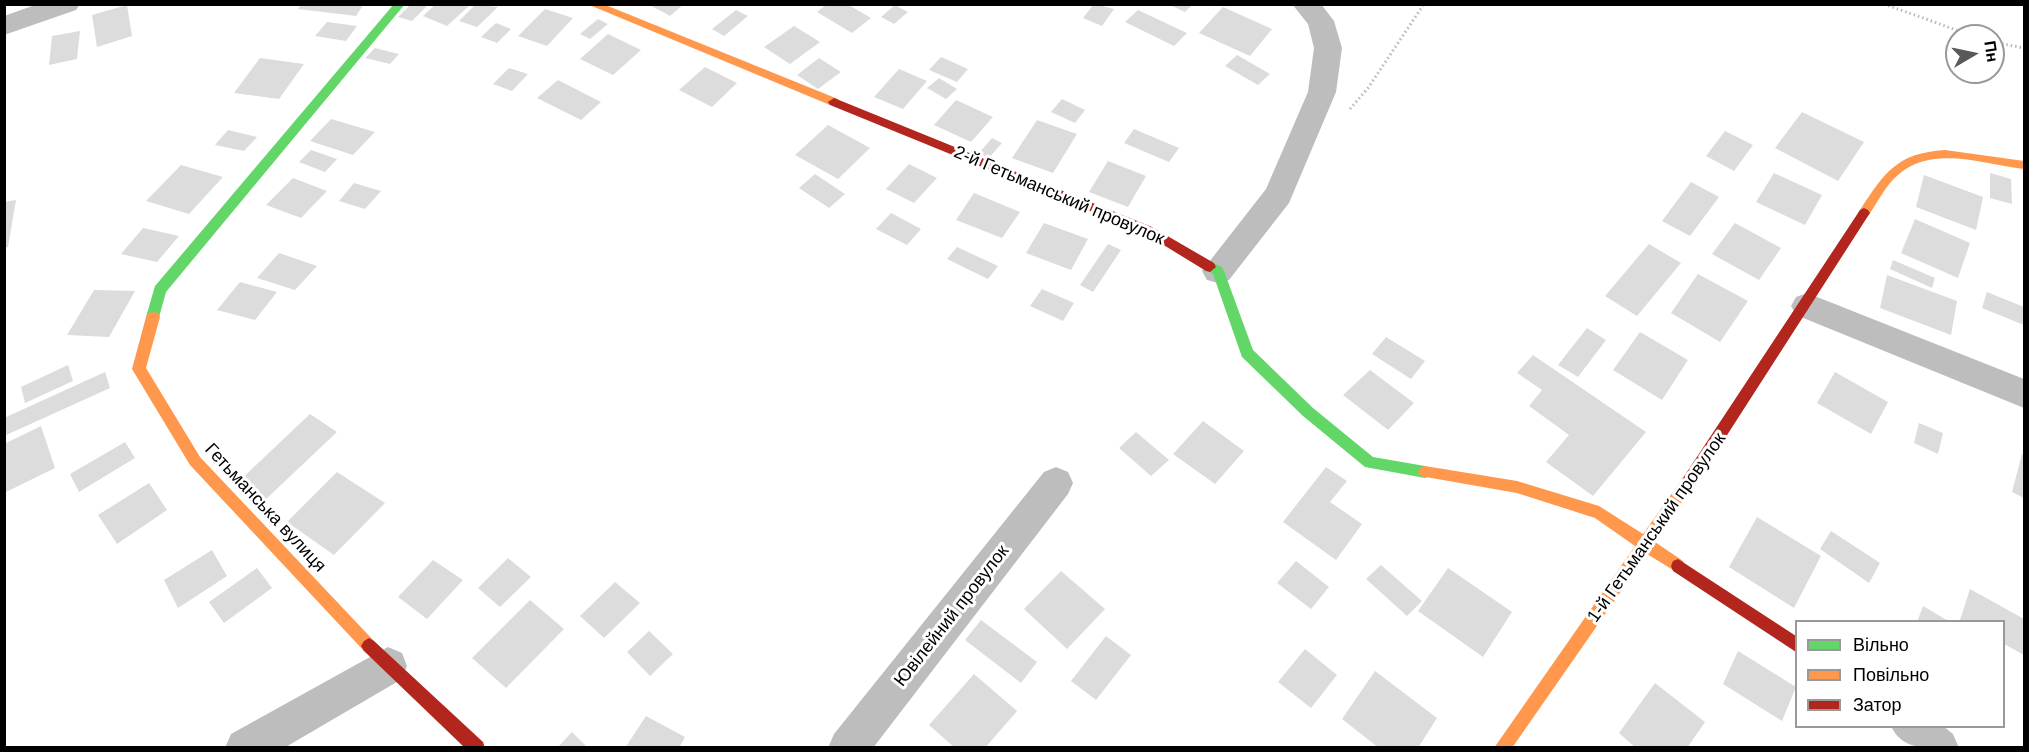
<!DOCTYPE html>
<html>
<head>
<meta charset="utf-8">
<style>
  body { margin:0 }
  #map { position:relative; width:2029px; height:752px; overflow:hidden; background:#fff; font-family:Helvetica,sans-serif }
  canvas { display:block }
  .frame { position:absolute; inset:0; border:6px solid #000; pointer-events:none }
  .legend { position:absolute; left:1795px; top:620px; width:210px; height:108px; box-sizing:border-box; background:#fff; border:2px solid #999; margin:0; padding:8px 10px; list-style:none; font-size:18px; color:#000 }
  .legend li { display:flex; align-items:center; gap:12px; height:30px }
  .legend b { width:30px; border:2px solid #999 }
  .north { position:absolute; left:1945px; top:24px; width:60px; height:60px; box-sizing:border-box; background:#fff; border:2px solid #999; border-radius:50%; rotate:81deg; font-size:16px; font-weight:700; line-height:24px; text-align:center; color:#000 }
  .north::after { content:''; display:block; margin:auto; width:21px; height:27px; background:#595959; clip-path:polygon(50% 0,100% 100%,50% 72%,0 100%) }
</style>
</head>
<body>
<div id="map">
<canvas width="2029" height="752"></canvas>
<div class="frame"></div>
<ul class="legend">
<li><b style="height:8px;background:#63d668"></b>Вільно</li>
<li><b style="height:8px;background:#ff974d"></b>Повільно</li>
<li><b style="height:8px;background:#b3261e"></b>Затор</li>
</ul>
<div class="north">Пн</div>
</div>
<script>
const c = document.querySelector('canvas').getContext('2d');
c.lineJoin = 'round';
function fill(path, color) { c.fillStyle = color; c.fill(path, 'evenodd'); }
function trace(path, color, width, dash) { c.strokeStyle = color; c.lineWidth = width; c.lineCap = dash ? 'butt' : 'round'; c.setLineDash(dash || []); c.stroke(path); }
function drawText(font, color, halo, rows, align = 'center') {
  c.font = font + ' Helvetica,sans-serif'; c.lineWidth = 6; c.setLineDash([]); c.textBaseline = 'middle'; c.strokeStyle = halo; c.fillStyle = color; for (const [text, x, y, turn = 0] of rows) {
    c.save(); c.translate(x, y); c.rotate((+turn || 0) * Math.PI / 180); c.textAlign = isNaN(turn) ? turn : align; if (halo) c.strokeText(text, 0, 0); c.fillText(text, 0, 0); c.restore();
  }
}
fill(new Path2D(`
  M301 4H364L356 16 298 9Z
  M411 4H429L412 21 398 17Z
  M436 4H471L447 26 423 16Z
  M476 4 498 7 477 27 459 21Z
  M648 4H684L670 16Z
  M827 4H847L871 18 852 33 817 12Z
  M1094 4 1114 9 1102 26 1083 18Z
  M1168 4H1193L1185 12Z
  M127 5 132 36 97 47 92 15Z
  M895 5 908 12 894 24 881 17Z
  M1223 7 1272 29 1250 56 1199 33Z
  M545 9 573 18 547 46 518 36Z
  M736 10 748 16 724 36 712 29Z
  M1138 10 1187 33 1174 46 1125 22Z
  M598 19 608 24 590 39 580 34Z
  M327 22 357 26 346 41 315 36Z
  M496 23 511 29 497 43 481 37Z
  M794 26 820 42 790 64 764 47Z
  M80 31 77 59 49 65 52 36Z
  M608 34 641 50 613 75 580 59Z
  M375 48 399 54 390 64 365 58Z
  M1237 55 1270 74 1258 85 1225 66Z
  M941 57 968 69 957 82 929 70Z
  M260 58 304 64 279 99 234 93Z
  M819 58 841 72 818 89 797 75Z
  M705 67 737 83 712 107 679 90Z
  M509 68 528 74 512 91 493 84Z
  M899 69 927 81 903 109 874 97Z
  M939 78 957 89 946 99 927 88Z
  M558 80 601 102 581 120 537 98Z
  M1062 99 1085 110 1075 123 1051 112Z
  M956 100 993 117 971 142 934 125Z
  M1802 112 1864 142 1838 181 1775 148Z
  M331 119 375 132 353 155 310 141Z
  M1037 120 1077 134 1053 173 1012 158Z
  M828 125 870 148 838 179 795 155Z
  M1134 129 1179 148 1169 162 1124 143Z
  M228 130 257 137 244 151 215 145Z
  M1725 131 1753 145 1734 171 1706 156Z
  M992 138 1002 143 989 158 979 153Z
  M311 150 337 159 325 172 299 162Z
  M1108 161 1146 176 1128 207 1089 192Z
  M909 164 937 178 914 203 886 189Z
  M181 165 223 177 189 214 146 201Z
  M1774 173 1822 195 1805 225 1756 202Z
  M1990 173 2011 179 2012 204 1990 198Z
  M815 174 845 194 829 208 799 188Z
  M1924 175 1983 197 1976 230 1916 207Z
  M293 178 327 191 301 218 266 205Z
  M1691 182 1719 197 1690 236 1662 221Z
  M354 183 381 191 365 209 339 201Z
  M974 193 1020 212 1002 238 956 220Z
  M16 200 8 247 4 248V202Z
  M891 213 921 229 907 245 876 229Z
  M1915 219 1970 243 1958 278 1901 253Z
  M1044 223 1088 239 1071 270 1026 253Z
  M1735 223 1781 248 1759 280 1712 254Z
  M143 228 179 236 157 262 121 254Z
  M1108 244 1121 250 1093 292 1080 285Z
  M1649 244 1681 263 1637 316 1605 296Z
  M957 247 998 266 988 279 947 259Z
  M279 253 317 266 295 290 257 278Z
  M1893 260 1935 278 1932 288 1890 269Z
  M1698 274 1748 301 1720 342 1671 313Z
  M1887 275 1957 301 1951 335 1880 308Z
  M240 282 277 292 255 320 217 310Z
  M1042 289 1074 303 1063 321 1030 306Z
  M94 290 135 291 109 337 67 335Z
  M1987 292 2024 307V325L1982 308Z
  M1587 328 1606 340 1578 377 1558 365Z
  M1640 332 1688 360 1662 400 1613 370Z
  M1386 337 1425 361 1411 379 1372 354Z
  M1533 355 1646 432 1593 496 1546 462 1569 435 1529 406 1542 390 1517 373Z
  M68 365 73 381 25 403 21 387Z
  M1370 370 1414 403 1388 430 1343 395Z
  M105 372 110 388 4 436V418Z
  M1835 372 1888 402 1871 434 1817 403Z
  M310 414 337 432 264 501 238 482Z
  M1203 421 1244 451 1215 484 1173 454Z
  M1919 423 1943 433 1938 454 1914 443Z
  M41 426 55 468 4 493V444Z
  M1136 432 1169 460 1151 476 1119 448Z
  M125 442 135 458 79 492 70 474Z
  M2022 454 2024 455V498L2012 492Z
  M1326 467 1347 481 1330 502 1362 524 1336 560 1283 522Z
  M337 472 385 503 334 555 287 522Z
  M149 483 167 510 117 544 98 515Z
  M1757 517 1821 556 1794 608 1729 567Z
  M1831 531 1880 563 1869 583 1820 549Z
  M212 550 227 576 178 608 164 580Z
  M508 558 531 577 500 607 478 588Z
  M433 560 463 580 427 619 398 597Z
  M1296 561 1329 587 1311 609 1277 583Z
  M1381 565 1422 601 1407 616 1366 579Z
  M257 568 272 588 224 623 209 602Z
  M1448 568 1512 612 1483 657 1418 611Z
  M1061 571 1105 609 1067 649 1024 609Z
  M615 582 640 603 604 638 580 616Z
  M1970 589 2024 619V655L2004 644V622L1960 620Z
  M530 600 564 629 506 688 472 658Z
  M1923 606 1950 622H1917Z
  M981 620 1037 662 1021 683 965 640Z
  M649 631 673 654 650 676 627 652Z
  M1106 636 1131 655 1096 700 1071 681Z
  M1305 649 1337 675 1311 708 1278 682Z
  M1738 651 1796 687 1782 721 1723 684Z
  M1375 671 1437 718 1418 748H1379L1342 719Z
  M974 674 1017 711 985 748H955L929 725Z
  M1655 683 1705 722 1687 748H1636L1619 733Z
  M646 716 685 737 679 748H625Z
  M572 732 588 748H557Z`), '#dcdcdc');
trace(new Path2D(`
  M1884 4 1973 36
  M1993 42 2024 48
  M1350 109 1368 88 1424 4`), '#b8b8b8', 3, [1.5, 3]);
fill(new Path2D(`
  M38 4H80L76 10 4 35V16Z
  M1292 4H1321L1334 21 1342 48 1336 92 1289 203 1229 280 1218 283 1207 280 1202 271 1266 189 1308 92 1314 48 1308 24Z
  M1807 293 2024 379V408L1796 315 1791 306 1796 297Z
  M1056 467 1068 472 1073 483 1068 494 873 748H828L834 734 1044 472Z
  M388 647 402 653 407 666 402 679 284 748H225L231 734Z
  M1891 726H1943L1953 734 1959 748C1929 748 1903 752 1891 726Z`), '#bdbdbd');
fill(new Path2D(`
  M394 4H405L166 292 158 321H148L146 317 155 286Z
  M1210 262 1222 267 1224 271 1253 350 1313 408 1373 457 1425 466 1430 468 1432 472 1430 476 1425 478 1365 467 1303 416 1242 357 1213 274 1204 267Z`), '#63d668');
fill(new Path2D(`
  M587 4H603L838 99 840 102 838 105H830Z
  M1945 150 2024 161V169C1985 165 1933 144 1898 175 1885 186 1878 202 1868 216H1860L1858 213 1860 210C1885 172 1897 153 1945 150Z
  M153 312 158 313 160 317 146 368 200 457 374 641 377 646 374 651 369 654 364 651 190 465 132 369 146 317 148 313Z
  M1425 466 1517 481 1599 506 1643 534 1683 478 1688 477 1693 478 1695 483 1655 542 1683 561 1685 566 1683 571 1678 573 1647 554 1512 748H1494L1635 546 1595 518 1517 493 1420 476 1418 472 1420 468Z`), '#ff974d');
fill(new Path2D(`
  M834 98 1152 227 1214 263 1216 267 1210 272 1206 271 1144 233 830 105 828 102Z
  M1864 208 1868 210 1870 213 1868 216 1693 488 1688 489 1683 488 1681 483 1683 478 1860 210Z
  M1678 559 1796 636V652L1673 571 1671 566 1673 561Z
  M369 638 374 641 483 742 485 748H465L364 651 361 646 364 641Z`), '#b3261e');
drawText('18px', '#000', '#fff', [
  ["2-й Гетьманський провулок",1059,196,23],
  ["Гетьманська вулиця",265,508,47],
  ["1-й Гетьманський провулок",1657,528,-55],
  ["Ювілейний провулок",952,616,-52]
]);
</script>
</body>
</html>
